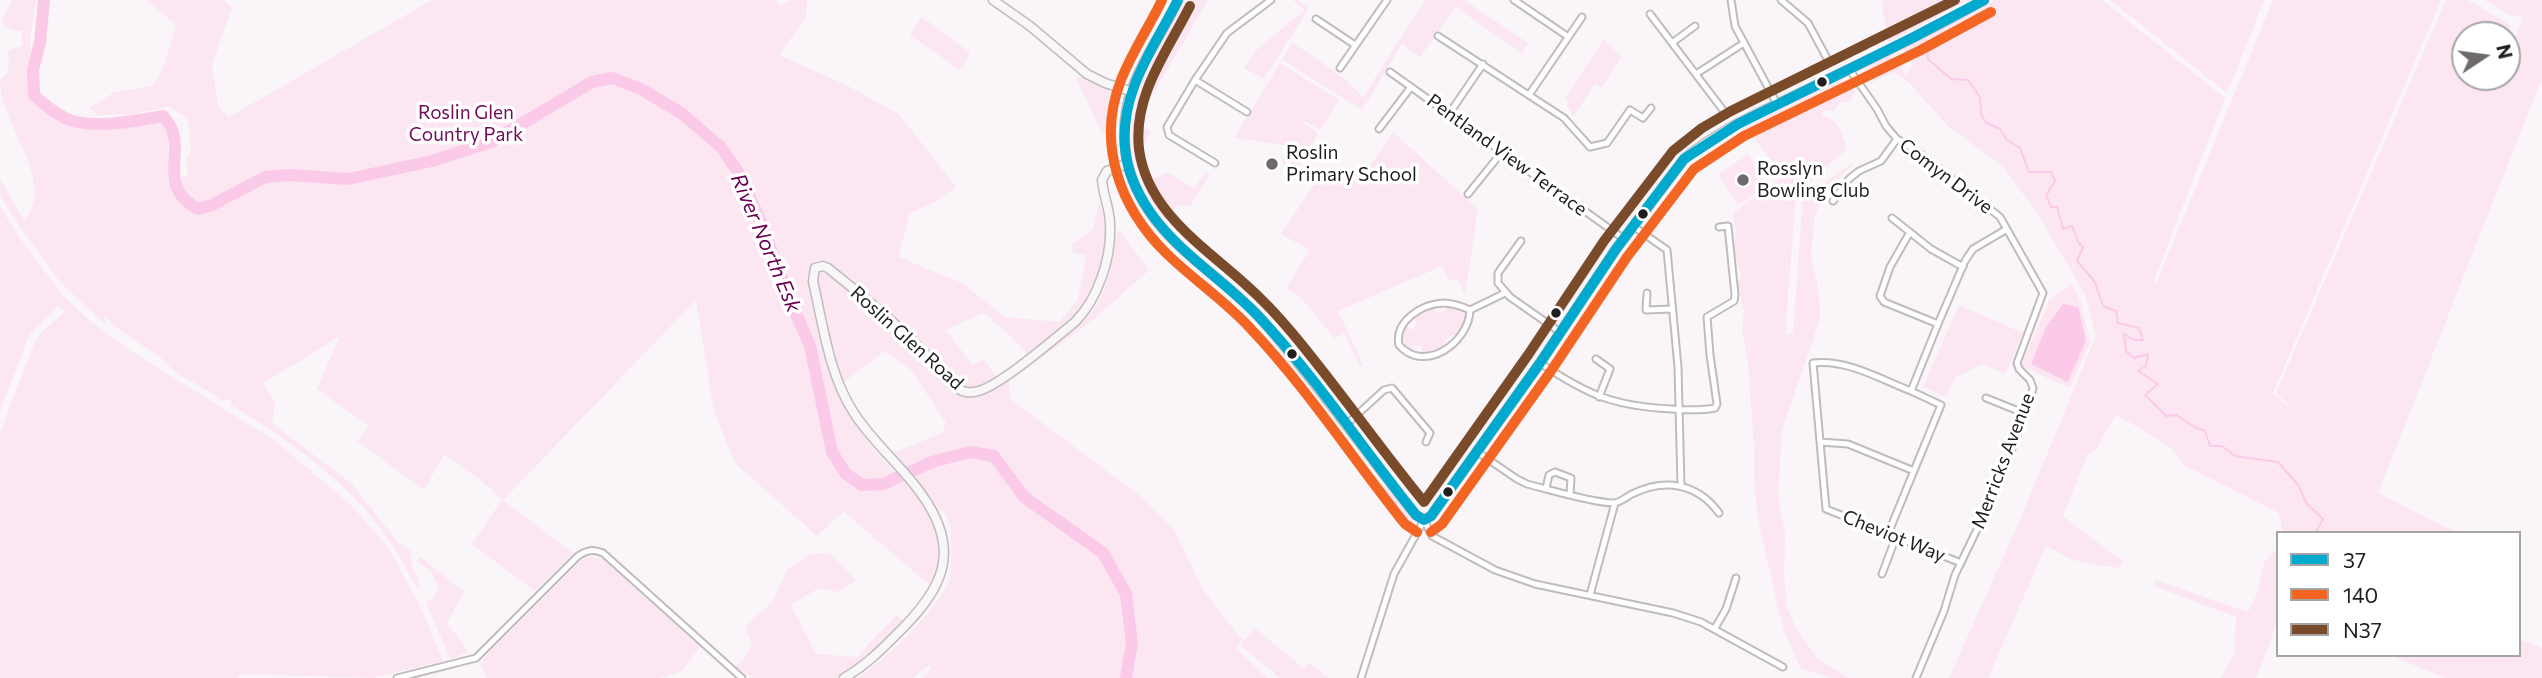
<!DOCTYPE html>
<html>
<head>
<meta charset="utf-8">
<style>
  body { margin:0 }
  #map { position:relative; width:2542px; height:678px; overflow:hidden; background:#faf5f8; font-family:Commissioner,sans-serif }
  canvas { display:block }
  .legend { position:absolute; left:2276px; top:531px; width:245px; height:126px; box-sizing:border-box; background:#fff; border:2px solid #a6a5a6; margin:0; padding:9px 12px; list-style:none; font-size:21px; color:#211e20 }
  .legend li { display:flex; align-items:center; gap:14px; height:35px }
  .legend b { width:35px; border:2px solid #a6a5a6 }
  .north { position:absolute; left:2451px; top:21px; width:70px; height:70px; box-sizing:border-box; background:#fff; border:2px solid #a6a5a6; border-radius:50%; rotate:77deg; font-size:19px; font-weight:700; line-height:28px; text-align:center; color:#211e20 }
  .north::after { content:''; display:block; margin:auto; width:24px; height:32px; background:#6d696c; clip-path:polygon(50% 0,100% 100%,50% 72%,0 100%) }
</style>
</head>
<body>
<div id="map">
<canvas width="2542" height="678"></canvas>
<ul class="legend">
<li><b style="height:9px;background:#00a9ce"></b>37</li>
<li><b style="height:9px;background:#f26522"></b>140</li>
<li><b style="height:9px;background:#7a4b2a"></b>N37</li>
</ul>
<div class="north">N</div>
</div>
<script>
const c = document.querySelector('canvas').getContext('2d');
c.lineJoin = 'round';
function fill(path, color) { c.fillStyle = color; c.fill(path, 'evenodd'); }
function trace(path, color, width, dash) { c.strokeStyle = color; c.lineWidth = width; c.lineCap = dash ? 'butt' : 'round'; c.setLineDash(dash || []); c.stroke(path); }
function drawText(font, color, halo, rows, align = 'center') {
  c.font = font + ' Commissioner,sans-serif'; c.lineWidth = 7; c.setLineDash([]); c.textBaseline = 'middle'; c.strokeStyle = halo; c.fillStyle = color; for (const [text, x, y, turn = 0] of rows) {
    c.save(); c.translate(x, y); c.rotate((+turn || 0) * Math.PI / 180); c.textAlign = isNaN(turn) ? turn : align; if (halo) c.strokeText(text, 0, 0); c.fillText(text, 0, 0); c.restore();
  }
}
fill(new Path2D(`
  M13 0H36L30 40 32 95C70 134 110 130 161 121L168 136V183L188 175 186 161 191 152 188 119 169 107 132 114 97 115 90 108 113 93 152 86 163 69 176 25 146 0H223L232 8 212 64 218 107 229 117 432 0H775L780 6 791 0H807L806 17 779 55 848 86 899 114 956 187 936 201 909 214 899 257 962 283 1005 317 1059 322 1078 300 1086 255 1073 253 1072 244 1093 229 1099 202C1107 220 1107 236 1103 255 1092 310 1071 323 1028 355L1008 334 984 313 945 330 973 365 983 359 997 377C985 386 976 388 961 388L911 333 905 336 967 395C970 396 974 397 977 396 995 393 1085 324 1095 308 1110 285 1113 255 1118 229L1149 270 1095 318 1009 382 1010 399 1142 497 1174 530 1204 591 1242 640 1236 648 1267 678H923L931 669 929 665 913 678H858C881 664 943 605 950 578 952 569 951 556 951 546 952 534 951 519 942 510L930 514C940 540 943 561 932 587L843 511 817 536 735 463 714 412 696 300 503 500 573 553 535 591 472 544 502 500 482 481 444 454 424 490 357 441 369 426 317 389 340 336 264 383 275 403 272 423 352 484 397 541 411 551C409 566 420 576 419 591 411 579 405 566 398 554 359 489 294 443 231 405L232 402 228 399 221 401 213 393 202 389 201 386 177 374 161 358 114 326 104 315 106 325 60 282 23 231 0 196V179L24 221C27 215 33 208 34 201 41 163 0 120 0 79 11 74 10 62 7 51L22 46V31L12 30 0 22ZM885 351 912 371 946 423 942 433 893 453 922 486 915 493C886 465 849 426 837 387Z
  M1185 0H1208L1137 121 1151 132 1141 148 1149 180 1168 172 1194 189 1206 171 1210 175 1190 206 1179 205 1163 219C1103 134 1141 78 1185 0Z
  M1293 0H1298L1309 8 1264 79 1244 68 1259 47 1305 10Z
  M1425 0H1464L1528 43 1522 54 1456 7 1420 57 1402 44 1362 110 1282 60 1292 42 1341 76 1363 97Z
  M1881 0H1968L1889 42Z
  M1994 0H2102L2225 98 2154 280 2156 284 2273 0H2441L2273 393 2312 428 2276 393 2446 0H2468L2510 25 2507 47V35H2465V77H2507V57L2523 17 2511 16 2485 0H2542V78L2378 493 2457 533H2283L2279 513 2184 465 2170 447 2116 414 2096 449 2086 457 2063 516 2123 562 2118 568 2073 560 2046 546 1988 678H1949L2019 522 2096 336 2085 295 2041 219 2003 166 1949 127 1909 83 1894 72 1870 83 1869 67 1890 54 1907 76 1913 64 1902 47 1971 15Z
  M2110 0H2264L2227 93Z
  M922 17 970 53 962 68 958 69 910 35Z
  M1604 39 1621 57 1602 87 1595 84 1573 117 1571 110 1567 106 1569 102 1565 99Z
  M1280 63 1339 100 1321 130 1304 121 1303 123 1318 133 1296 172 1282 164 1285 145 1234 138Z
  M1085 77 1119 94 1114 132 1102 133 1076 78Z
  M1837 81 1844 82 1855 92 1851 101 1839 103 1834 111 1824 110 1822 115C1839 121 1843 133 1847 149L1796 194 1785 335 1793 333 1803 198 1855 161 1827 192 1815 214 1811 256 1819 292 1820 319 1782 430 1778 494 1785 535 1784 575 1787 608 1796 628 1818 659 1849 678H1832L1801 669 1785 633 1779 612 1758 519 1754 484V445L1748 361 1742 330 1744 312 1738 284 1741 273 1733 255 1736 231 1733 213 1783 176 1746 127Z
  M1393 132 1478 209 1465 295 1457 278 1449 281 1442 266 1338 311 1363 365 1360 366 1344 332 1335 339 1302 299 1286 288 1310 250 1281 234 1313 186 1323 179 1331 166 1359 183Z
  M1748 154 1768 185 1738 205 1718 175Z
  M0 207 19 237 62 294 90 321 128 349 275 441 351 505 388 547 419 604 443 661 373 678 244 674 237 678H0V433L34 344 39 335 64 312 58 306 29 335 0 411Z
  M2072 284 2081 303 2090 342 2070 388 2021 366 2049 301Z
  M1959 305 2023 333 2005 374 1982 364 1955 378 1946 397 1923 387Z
  M1434 307 1436 313 1446 311V307L1465 312 1468 318 1457 338 1453 334 1445 341 1448 345 1431 352 1422 353V346L1413 345 1412 351 1408 349 1402 338 1406 326 1412 330 1417 323 1414 319Z
  M1387 485 1413 520 1415 526 1410 534 1378 491Z
  M2278 547V621L2256 678H2221L2234 654 2236 617 2154 586 2155 580 2248 612 2257 594 2265 561Z
  M829 553 856 580 838 592 819 588 791 605 816 654 857 657 896 615 904 621 862 663 835 678H754L735 667 744 658 752 644 745 627 773 601 787 570 810 554Z
  M420 556 464 592 447 623 469 652 450 659 426 602 434 598 439 587 430 571 417 561Z
  M589 557 603 559 700 647 682 671 660 678H487L480 664 492 649 581 561Z
  M1255 628 1303 668 1309 663 1328 678H1280L1240 645Z
  M2519 639 2542 648V678H2446L2389 655H2519Z`), '#fbe6f2');
fill(new Path2D(`
  M2063 304 2078 307 2086 340 2068 382 2031 364 2046 327Z`), '#fccae9');
trace(new Path2D(`
  M1927 45 1928 59 1951 79 1968 80 1980 97 1981 113 1985 122 2000 129 2007 140 2020 148 2029 172H2051L2055 181 2046 195 2051 207H2057L2063 229 2072 226 2078 242 2083 247 2077 261 2095 282 2103 306 2116 311 2118 323 2139 328 2143 340H2134L2124 334 2126 351 2134 358 2148 354 2146 366 2138 371 2158 384 2145 395 2166 416 2176 415 2194 427 2205 431 2210 446H2222L2235 456 2278 462 2299 486 2306 503 2323 519 2315 533`), '#fccae9', 2);
trace(new Path2D(`
  M44 0 40 42 33 70 34 95C42 103 54 112 65 118 89 130 137 121 163 116 193 146 151 183 198 209L212 205 265 177 289 175 348 179 432 161 491 142 592 82 612 78 641 89 681 113 721 147 740 175 763 227 788 295 810 346 832 452 846 474 862 485 883 484 932 462 970 452 994 456 1024 497 1103 553 1126 594 1132 643 1126 678`), '#fccae9', 12);
const street = new Path2D(`
  M1514 0 1567 36
  M1731 0 1735 26 1777 104
  M1781 0 1808 23 1829 62 1864 46
  M1650 14 1726 114
  M1316 19 1355 45
  M1438 36 1564 118 1590 147 1607 143 1630 110 1643 118 1651 108
  M1672 43 1695 26
  M1340 68 1387 0
  M1816 69 1829 62
  M1849 69 1877 109 1886 126 1897 139 1913 148 2000 217 2043 293 2017 363 2019 369 2030 380 2033 388 2028 408 1996 490 1955 575 1944 611 1916 678
  M1390 72 1624 239
  M1696 74 1744 43
  M1195 80 1247 112
  M1529 95 1582 17
  M1449 114 1483 64
  M1379 129 1411 87
  M1215 163 1169 135 1167 127 1195 80 1227 33 1271 0
  M1468 194 1502 152
  M1833 201 1849 179 1859 171 1881 161 1897 139
  M1892 218 1931 249 1963 267
  M1633 226 1667 250 1678 367 1681 485
  M1910 232 1890 267 1880 296 1884 302 1938 324 1965 261 1973 249 2007 229
  M1521 241 1498 273V283L1510 297 1560 332
  M1647 293 1646 310 1672 309
  M1470 310C1469 343 1424 374 1399 345 1394 321 1422 304 1443 303 1453 303 1461 306 1470 310L1505 293
  M1938 324 1911 391C1880 379 1847 359 1813 363L1826 509 1961 563
  M1596 359 1610 369 1599 397
  M1540 363C1588 395 1613 406 1671 409 1685 410 1701 411 1715 408L1717 404 1710 355 1707 317 1734 301 1735 295 1728 226 1719 227
  M1986 398 2026 414
  M1346 425 1384 390 1392 388 1430 433 1426 442
  M1820 442 1848 444 1914 471
  M1476 451 1517 479 1527 484C1551 490 1590 502 1613 503 1620 503 1626 497 1632 494 1665 478 1697 483 1719 513
  M1546 488 1549 475 1555 472 1571 478 1570 494
  M1424 520 1432 536 1495 570 1535 584 1673 613 1701 622 1783 667
  M1888 534 1941 405 1911 391
  M1882 574 1896 537
  M1590 595 1615 503
  M1715 628 1726 609 1736 578
  M397 678 476 658 578 556C587 550 593 549 603 553L742 678
  M1361 678 1394 574 1424 520`);
const secondary = new Path2D(`
  M993 0 1030 26 1087 74 1105 83 1130 91
  M1178 0C1154 51 1119 86 1125 146 1127 171 1137 194 1151 214 1182 257 1227 281 1262 320 1317 382 1364 451 1416 515L1424 520 1431 516 1540 363 1616 249 1684 159C1717 131 1757 114 1796 95 1859 64 1923 35 1984 0
  M844 678C865 666 880 651 897 634 942 590 963 552 922 495 902 466 873 443 854 413 829 375 823 325 813 281L815 268 823 266 828 268C868 301 910 333 943 374 951 384 959 394 974 392 996 390 1055 338 1075 322 1098 299 1112 257 1110 224 1110 209 1103 195 1102 180L1107 171 1127 164`);
trace(street, '#c0bcbe', 9);
trace(secondary, '#c0bcbe', 11);
trace(street, '#fefefe', 5);
trace(secondary, '#f8f6f7', 8);
trace(new Path2D(`
  M1178 0C1154 48 1120 91 1125 148 1127 171 1137 193 1150 212 1179 254 1226 281 1261 319 1317 379 1364 450 1416 515L1424 520
  M1424 520 1431 516 1540 363 1616 249 1684 159 1738 124 1914 37 1984 0`), '#00a9ce', 10);
trace(new Path2D(`
  M1162 0C1149 27 1132 52 1121 80 1096 144 1120 208 1167 254 1194 280 1225 301 1250 328 1307 388 1353 459 1405 524L1417 532
  M1431 532 1442 524 1551 371 1627 257 1694 169 1744 136 1921 50 1991 12`), '#f26522', 10);
trace(new Path2D(`
  M1190 6C1167 52 1133 95 1139 149 1147 211 1203 246 1245 284 1262 299 1278 316 1293 334 1338 388 1379 447 1424 502L1528 355 1604 241 1673 151 1702 128 1731 111 1955 0`), '#7a4b2a', 10);
for (const [x, y, r, color] of [
  [1822,82,6,"#211e20"],
  [1272,164,7,"#6d696c"],
  [1743,180,7,"#6d696c"],
  [1643,214,6,"#211e20"],
  [1556,313,6,"#211e20"],
  [1292,354,6,"#211e20"],
  [1448,492,6,"#211e20"]
]) { const dot = new Path2D(); dot.arc(x, y, r, 0, 2 * Math.PI); c.fillStyle = color; c.fill(dot); trace(dot, '#fff', 2.5); }
drawText('19px', '#710a57', '#fff', [
  ["Roslin Glen",466,113],
  ["Country Park",466,135]
]);
drawText('19px', '#211e20', '#fff', [
  ["Roslin",1286,153],
  ["Primary School",1286,175],
  ["Rosslyn",1757,169],
  ["Bowling Club",1757,191]
], 'left');
drawText('19px', '#211e20', '#fff', [
  ["Pentland View Terrace",1507,155,36],
  ["Comyn Drive",1946,176,37],
  ["Roslin Glen Road",907,338,42],
  ["Merricks Avenue",2003,461,-69],
  ["Cheviot Way",1894,536,22]
]);
drawText('italic 21px', '#690050', '#fff', [
  ["River North Esk",766,243,67]
]);
</script>
</body>
</html>
